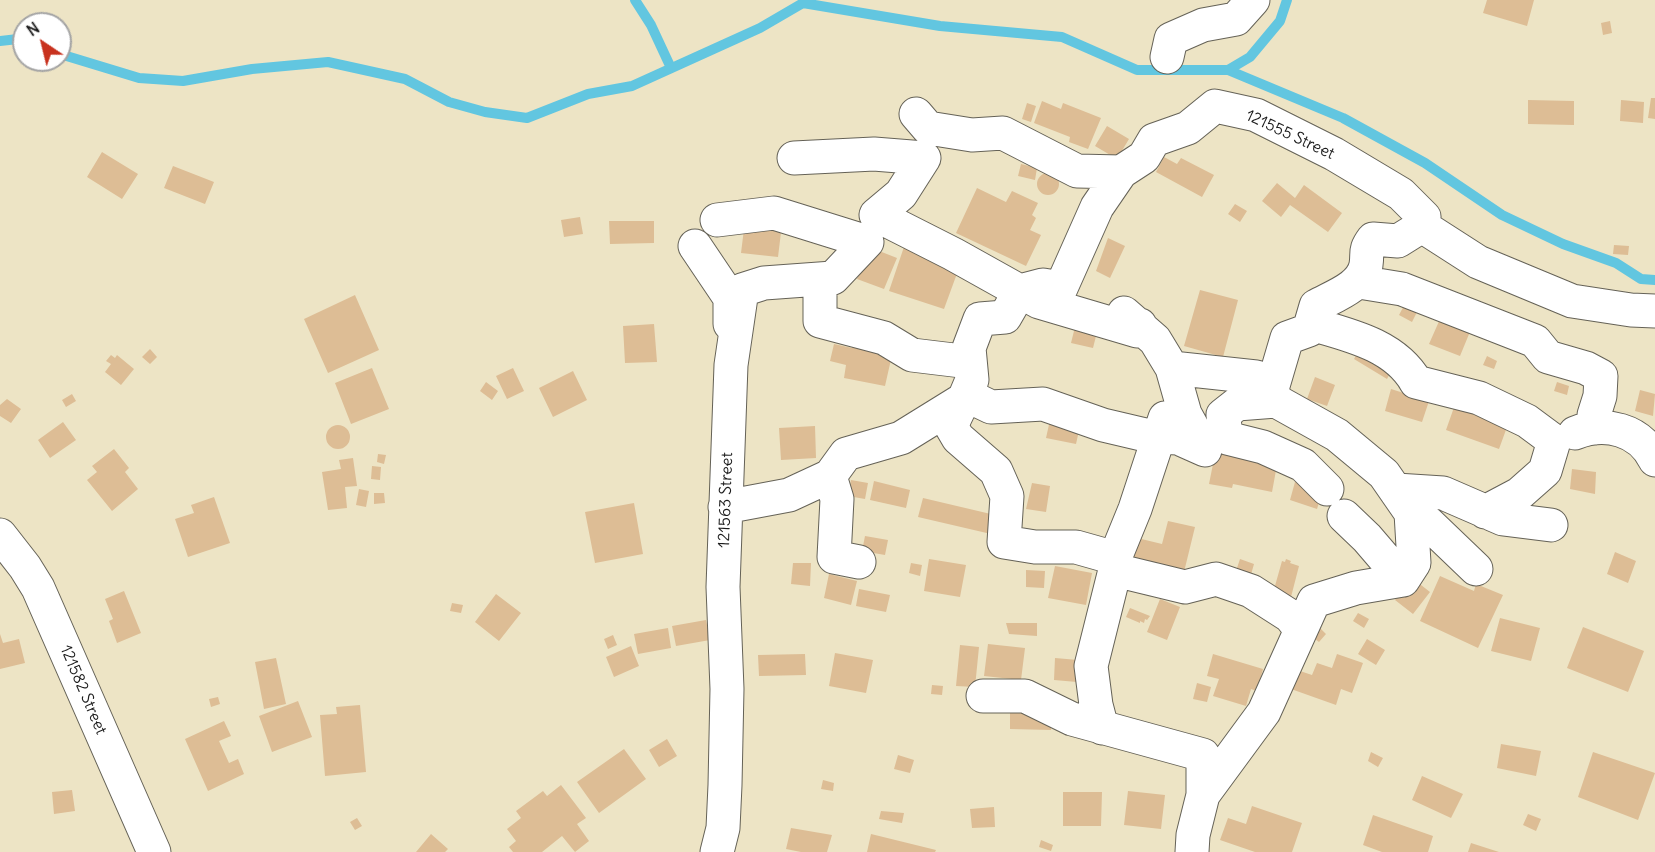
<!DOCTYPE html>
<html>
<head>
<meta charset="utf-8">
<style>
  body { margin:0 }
  #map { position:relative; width:1655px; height:852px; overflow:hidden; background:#ede4c5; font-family:Delius,sans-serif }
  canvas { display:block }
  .north { position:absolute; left:12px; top:12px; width:60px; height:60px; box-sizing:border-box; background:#fff; border:2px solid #a4a4a4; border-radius:50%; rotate:325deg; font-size:16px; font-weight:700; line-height:24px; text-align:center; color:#1c1c1c }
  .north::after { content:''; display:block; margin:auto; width:21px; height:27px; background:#c8321e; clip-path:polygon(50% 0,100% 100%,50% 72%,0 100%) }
</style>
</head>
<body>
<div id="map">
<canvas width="1655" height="852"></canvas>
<div class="north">N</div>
</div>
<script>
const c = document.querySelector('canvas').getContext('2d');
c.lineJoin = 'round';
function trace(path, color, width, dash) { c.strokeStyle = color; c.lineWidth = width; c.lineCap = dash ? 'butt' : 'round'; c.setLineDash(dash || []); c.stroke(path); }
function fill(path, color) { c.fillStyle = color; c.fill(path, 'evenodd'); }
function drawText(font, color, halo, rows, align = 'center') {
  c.font = font + ' Delius,sans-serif'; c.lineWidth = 5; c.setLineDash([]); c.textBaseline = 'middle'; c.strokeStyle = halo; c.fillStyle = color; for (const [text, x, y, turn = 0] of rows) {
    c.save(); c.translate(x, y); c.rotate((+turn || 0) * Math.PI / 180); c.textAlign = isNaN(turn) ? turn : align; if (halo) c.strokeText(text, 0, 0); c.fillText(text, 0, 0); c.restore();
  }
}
trace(new Path2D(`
  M635 0 651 25 671 68
  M0 41 18 39 24 41
  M60 54 139 78 183 81 252 69 328 62 405 79 449 102 485 112 527 118 588 94 632 86 760 28 803 3 940 26 1062 37 1137 70H1228L1343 118 1425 163 1502 215 1563 244 1616 263 1641 279 1655 280
  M1228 70 1250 57 1280 21 1287 0`), '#62c6e0', 10);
fill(new Path2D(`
  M1487 0H1534L1527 26 1483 13Z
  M1610 21 1612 33 1603 35 1601 23Z
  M1651 98H1655V119L1648 118Z
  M1528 100 1574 101V125L1528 124Z
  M1621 100 1644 102 1643 123 1620 121Z
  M1042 101 1061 109 1063 103 1101 118 1088 149 1069 142 1070 137 1034 123Z
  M1027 103 1036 106 1031 122 1022 119Z
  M1107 126 1129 139 1117 159 1095 146Z
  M102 152 138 174 122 199 87 177Z
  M1164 157 1177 164 1181 158 1214 175 1202 197 1156 172Z
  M1021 164 1037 168 1035 180 1018 176Z
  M173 166 214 182 205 204 164 188Z
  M1037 184a11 11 0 1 1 22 0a11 11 0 1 1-22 0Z
  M1277 183 1295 198 1304 185 1342 213 1328 232 1290 205 1281 217 1262 201Z
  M977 188 1006 202 1012 191 1038 203 1032 215 1036 218 1030 230 1041 235 1026 266 956 233Z
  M1235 204 1247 211 1240 222 1228 214Z
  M783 216 778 257 741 253 745 221Z
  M580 217 583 234 564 237 561 220Z
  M609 221H654V243L610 244Z
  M1108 238 1125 246 1110 278 1096 271Z
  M906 241 959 268 944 309 889 291Z
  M1614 245 1629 246 1628 255 1613 254Z
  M869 247 897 258 884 289 857 279Z
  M1200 290 1238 300 1223 357 1184 346Z
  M355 295 379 350 328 373 304 319Z
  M1407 300 1420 306 1412 322 1399 315Z
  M1444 310 1474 322 1460 356 1429 344Z
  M1076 323 1098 328 1093 348 1071 343Z
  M654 324 657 362 625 363 623 326Z
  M854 337 894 346 885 386 844 378 846 365 830 361 834 344 852 348Z
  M1363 343 1396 362 1387 379 1354 359Z
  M150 349 157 357 150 364 142 357Z
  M111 355 115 358 117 355 134 369 121 385 105 372 111 364 106 361Z
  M1487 356 1497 361 1494 369 1483 365Z
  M372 368 389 409 351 424 335 383Z
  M513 368 524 391 507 399 496 376Z
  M573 371 587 400 553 417 539 388Z
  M1315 377 1335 385 1327 406 1307 399Z
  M486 382 498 391 492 400 480 391Z
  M1557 382 1569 386 1567 395 1554 391Z
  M1391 389 1429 401 1422 422 1385 411Z
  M1640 390 1655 394 1653 416 1635 411Z
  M72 394 76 401 66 407 62 400Z
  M1458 396 1511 416 1499 449 1446 430Z
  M7 399 21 409 11 423 0 416V405Z
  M1050 420 1080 426 1076 444 1046 438Z
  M63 422 76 440 50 458 38 440Z
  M326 437a12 12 0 1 1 24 0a12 12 0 1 1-24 0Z
  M815 426 816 458 781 460 779 428Z
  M1217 444 1277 465 1272 492 1233 484 1232 488 1209 484Z
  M114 449 129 468 125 472 138 489 112 511 87 480 97 472 92 466Z
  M378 454 386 455 384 464 377 462Z
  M353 458 357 486 345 487 347 508 328 510 322 472 341 469 339 460Z
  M372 466 381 467 380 480 371 479Z
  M1572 469 1596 472 1595 494 1570 489Z
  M851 480 868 483 865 499 848 496Z
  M874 481 910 490 906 508 870 500Z
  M1295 482 1323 490 1317 509 1290 500Z
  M1032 483 1050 486 1046 512 1026 509Z
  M359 489 369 491 366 507 356 505Z
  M374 493H384L385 503 374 504Z
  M214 497 230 543 188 557 175 519 194 513 191 505Z
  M923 498 995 515 991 534 918 517Z
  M634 503 643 554 595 563 585 512Z
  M1168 521 1195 527 1184 572 1124 558 1129 536 1162 544Z
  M865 536 888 540 885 555 862 551Z
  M1615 552 1636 561 1628 583 1607 574Z
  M929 559 966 565 960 597 924 591Z
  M1240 559 1254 564 1248 585 1233 580Z
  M1286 559 1291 561 1290 563 1299 566 1291 597 1273 593 1282 561 1285 562Z
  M793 563H811L810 586 791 584Z
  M911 563 922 565 920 576 909 573Z
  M1055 566 1092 573 1086 605 1048 598Z
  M1026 570 1045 571 1044 588 1026 587Z
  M829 574 857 581 851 605 824 598Z
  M1440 576 1474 591 1476 584 1503 595 1478 648 1420 621Z
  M1412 578 1430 592 1413 614 1395 600Z
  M859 589 890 595 886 612 856 606Z
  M124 591 141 633 117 643 109 621 113 619 105 599Z
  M496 594 521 613 499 641 475 622Z
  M1160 599 1180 607 1167 640 1147 632Z
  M452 603 463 605 461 613 450 611Z
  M1130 608 1150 616 1147 620 1145 619 1144 623 1140 621V623L1126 617Z
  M1358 613 1369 619 1364 628 1353 621Z
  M1500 618 1540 628 1531 661 1491 651Z
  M706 620 710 640 676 646 672 626Z
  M1006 623H1037V636L1009 634Z
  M1319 627 1326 634 1319 642 1311 636Z
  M1583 627 1644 651 1628 692 1567 668Z
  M668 628 671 648 638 654 634 634Z
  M0 634 3 643 19 639 25 663 0 669Z
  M613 635 617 645 608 649 604 639Z
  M1367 639 1385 650 1376 665 1358 654Z
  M988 644 1025 648 1021 680 984 676Z
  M960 645 979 647 975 687 956 686Z
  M631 646 639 666 614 677 606 657Z
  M835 653 873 660 866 693 829 686Z
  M805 654 806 675 759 676 758 655Z
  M1213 654 1263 669 1257 691 1251 689 1246 706 1213 696 1219 679 1207 676Z
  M1337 654 1363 663 1352 693 1341 689 1336 705 1291 689 1297 670 1312 675 1317 663 1332 668Z
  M276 658 286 704 264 709 255 662Z
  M1055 658 1078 660 1077 682 1054 680Z
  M1197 683 1211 687 1207 702 1193 699Z
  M932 685 943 686 942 695 931 694Z
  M218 697 220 704 211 707 209 699Z
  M298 701 312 737 272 752 259 716Z
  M360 705 366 772 325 776 320 715 337 714 336 707Z
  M1010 711 1051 712V730L1010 729Z
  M224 721 231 736 219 741 229 763 238 759 244 774 208 791 185 739Z
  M667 739 677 756 659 767 649 750Z
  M1501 744 1541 751 1536 776 1497 768Z
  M624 749 646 779 599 813 577 782Z
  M1371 752 1383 758 1378 767 1368 761Z
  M1593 752 1655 773 1638 820 1578 797Z
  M898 755 914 760 910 773 894 769Z
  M1422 776 1463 794 1451 818 1412 800Z
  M823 780 834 783 833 791 821 789Z
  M561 785 586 818 577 824 589 841 575 852 562 836 542 852H513L509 847 516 841 507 829 521 818 516 811 543 791 547 796Z
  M72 790 75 811 54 814 52 792Z
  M1128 791 1165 795 1161 829 1124 825Z
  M1063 792H1102L1101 826H1063Z
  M1252 806 1302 823 1292 852H1255L1220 840 1228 818 1246 824Z
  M994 807 995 827 972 828 970 809Z
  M881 811 904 813 902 823 879 819Z
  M1528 814 1541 819 1536 831 1523 825Z
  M1373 815 1433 836 1428 852H1382L1363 845Z
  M357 818 362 826 355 830 350 822Z
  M791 828 832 835 827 852H801L786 849Z
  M431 834 448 849 445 852H416Z
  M871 834 936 850 935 852H867Z
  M1041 840 1053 845 1051 851 1039 847Z
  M1471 843 1499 852H1468Z`), '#ddbd95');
const minor = new Path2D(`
  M1167 57 1171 39 1203 25 1236 19 1253 0
  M916 114 928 128 972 135 1003 133 1077 171 1121 172
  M794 158 874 154 924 158 901 194 876 215 953 254 1039 302 1137 331 1140 325
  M717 220 774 213 867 242
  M695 246 730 298V324
  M826 279 820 289V321L884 338 912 355 970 362
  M1359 282 1402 289 1535 341 1548 357 1586 368 1601 376 1600 396 1594 415 1595 428
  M1311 324C1349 335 1395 345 1416 382L1479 398 1527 421 1554 441 1545 471 1519 494 1485 512
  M1172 368 1256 377 1272 389 1276 401 1337 435 1384 474 1411 513 1414 563 1403 580 1356 588 1314 601 1264 712 1203 795
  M1272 389 1287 338 1309 330 1316 306C1334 296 1362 287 1366 265 1368 252 1364 251 1373 239L1398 241 1422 226
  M966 395 991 407 1043 404 1103 425 1154 437 1178 438 1205 450 1185 414 1172 368 1155 340 1124 313
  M964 399 951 426 958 438 996 471 1007 496 1004 542 1035 547H1076L1115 558
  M1276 401 1237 404 1223 415 1227 438 1263 447 1303 465 1327 489
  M1575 433C1605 421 1640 429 1655 460
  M830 476 837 499 834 557 859 562
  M1396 490 1443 493 1503 519 1551 525
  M725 507 789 495 830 476 846 454 901 438 964 399 972 380 969 348 980 319 1005 317 1020 291 1043 285 1061 288 1097 207 1121 172 1144 157 1154 140 1188 128 1215 106 1256 115 1334 154 1401 194 1424 217 1422 226 1478 262 1572 301 1631 310 1655 311
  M1411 513 1428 523 1476 569
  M1344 516 1367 538 1403 580
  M0 535 25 567 38 588 154 852
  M1115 570 1185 587 1216 579 1251 591 1290 616 1301 630
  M983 696H1025L1072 719 1203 755V795L1193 835 1192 852
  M1102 728 1096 705 1091 666 1115 570V558L1135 509 1165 418
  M717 852 723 828 725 785 727 689 723 587 731 365 742 290 764 283 833 278 867 242`);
trace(minor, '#656257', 35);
trace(minor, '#fff', 33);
drawText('16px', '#1c1c1c', '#fff', [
  ["121555 Street",1290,135,25],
  ["121563 Street",726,500,-88],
  ["121582 Street",83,690,67]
]);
</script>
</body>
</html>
